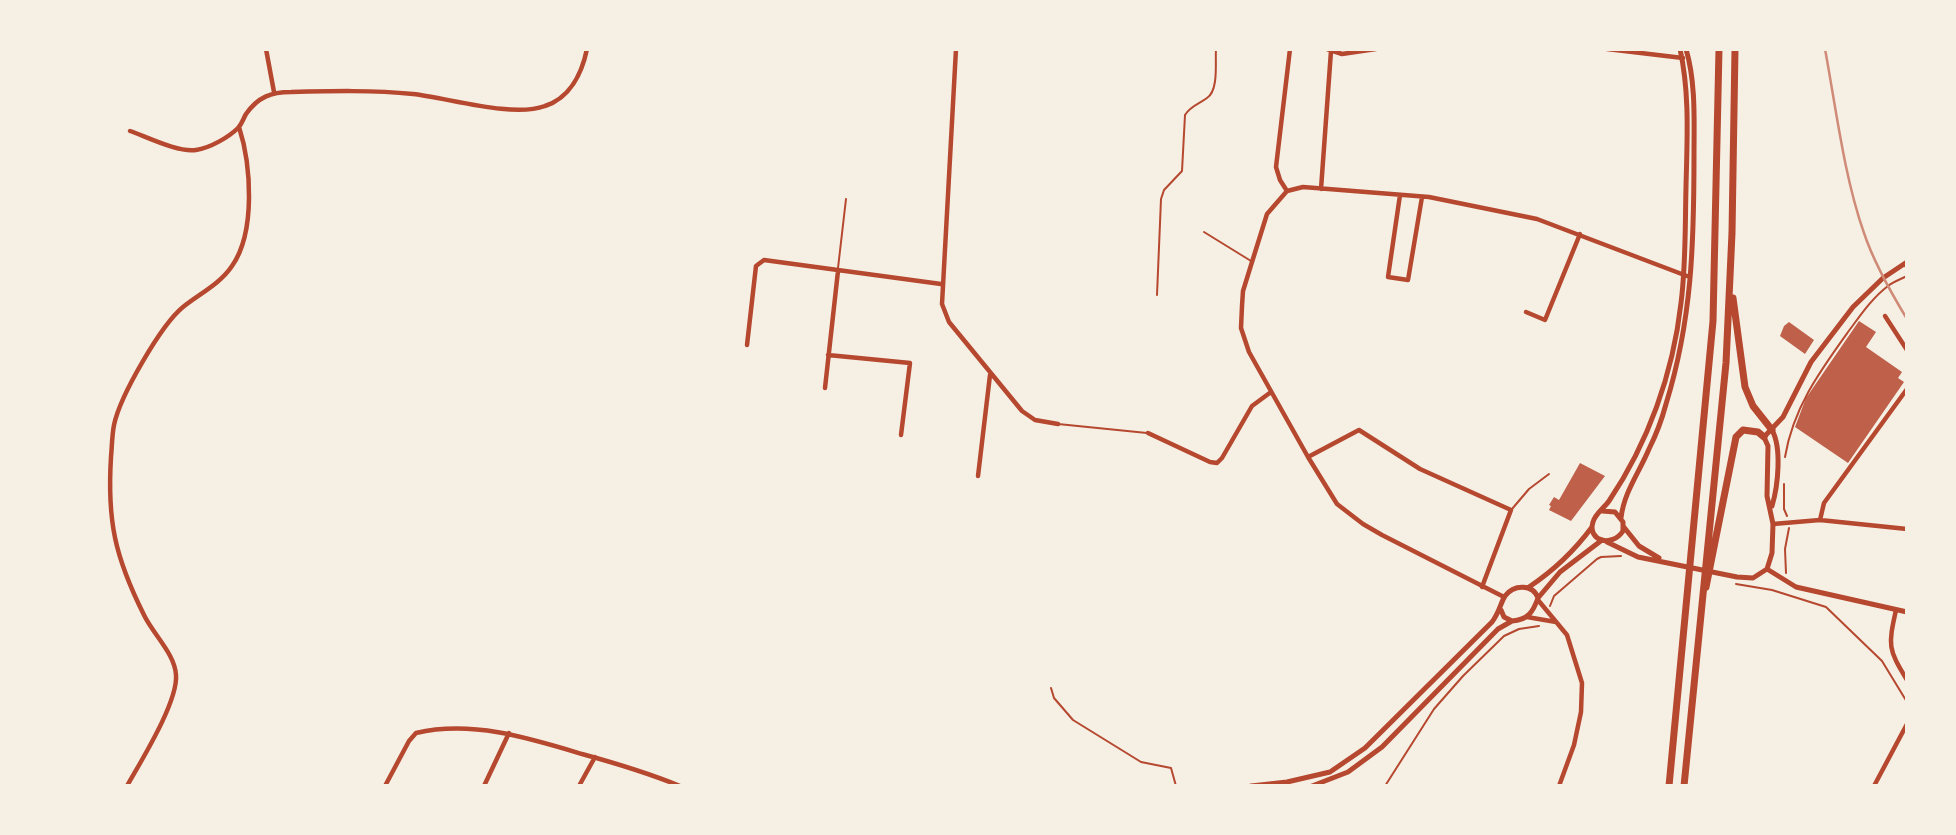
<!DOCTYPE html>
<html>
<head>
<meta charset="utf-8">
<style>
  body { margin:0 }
  #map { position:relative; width:1956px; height:835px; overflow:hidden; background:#f6efe4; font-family:Montserrat,sans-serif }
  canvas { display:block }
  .frame { position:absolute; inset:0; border:51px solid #f6efe4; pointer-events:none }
</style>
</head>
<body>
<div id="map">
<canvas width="1956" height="835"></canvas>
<div class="frame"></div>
</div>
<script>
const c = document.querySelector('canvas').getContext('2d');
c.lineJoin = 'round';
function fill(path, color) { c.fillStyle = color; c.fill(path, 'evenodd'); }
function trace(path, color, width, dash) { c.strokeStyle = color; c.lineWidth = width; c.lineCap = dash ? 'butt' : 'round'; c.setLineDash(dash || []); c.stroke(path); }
fill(new Path2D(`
  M1859 321 1876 332 1866 347 1902 372 1898 378 1904 382 1848 463 1795 427 1806 398Z
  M1789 322 1814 340 1805 354 1780 336 1784 326Z
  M1580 463 1605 476 1571 521 1549 510 1551 506 1549 505 1554 497 1559 500Z`), '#bf614a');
trace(new Path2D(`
  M1785 457C1793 408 1820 371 1848 332 1860 316 1872 298 1888 286 1893 282 1901 279 1907 276
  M1784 484V509L1787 516
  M1786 573 1785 549 1789 528
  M1736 584 1772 590 1826 607 1882 661 1907 702
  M1550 606 1554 596 1597 559 1601 557 1621 556
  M1385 786 1434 709 1463 676 1504 636 1519 629 1539 626`), '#b5482f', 2);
trace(new Path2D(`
  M1204 232 1251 261
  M838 268 846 199
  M1157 295 1161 199 1164 190 1182 171 1185 115C1190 106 1199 104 1207 98 1219 90 1215 62 1216 49
  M1058 424 1147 433
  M1512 509 1529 489 1549 474
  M1051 688 1054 698 1073 720 1141 762 1171 768 1176 786`), '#b5482f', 2);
trace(new Path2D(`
  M266 49 274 92
  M956 49 942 304 949 322 1022 411 1035 420 1058 424
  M1327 49 1342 54 1376 49
  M1607 49 1683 58
  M130 131C147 137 179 153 196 150 210 148 229 137 238 128 242 124 243 119 246 114 258 97 271 92 291 92 332 91 373 90 413 94 449 98 512 118 545 106 570 98 582 73 587 49
  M1321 189 1331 51
  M1287 191 1280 180 1276 167 1290 49
  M1400 195 1388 277 1408 280 1422 197
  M1526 312 1545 320 1580 234
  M1885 316 1907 350
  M747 345 756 266 764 260 941 284
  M828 355 910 363 901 435
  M825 388 838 271
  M1148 433 1210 462 1217 463 1222 458 1252 406 1271 392
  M1308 457 1359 430 1420 469 1511 510 1482 587
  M978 476 990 375
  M1820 520 1824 503 1907 389
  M1773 524 1820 520 1907 529
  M1504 597 1382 535 1363 524 1337 504 1308 457 1249 352 1241 328 1242 306 1243 291 1252 262 1267 214 1287 191 1303 187 1429 197 1537 219 1687 276
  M1538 600 1567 635 1582 683 1581 712 1574 745 1559 786
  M1896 610C1888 646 1888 649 1907 680
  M1527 617 1556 622
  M127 786C141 761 178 702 176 675 175 654 153 634 144 615 115 557 107 521 111 457 112 446 112 435 114 425 120 396 161 325 183 307 199 294 220 284 232 266 256 232 251 164 239 127
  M385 786 409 741 416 733C472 720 529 738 582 754 615 763 648 773 680 786
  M484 786 509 733
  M579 786 595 757
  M1874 786 1907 724`), '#b5482f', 4.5);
trace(new Path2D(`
  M1772 506C1778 486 1782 448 1772 430
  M1602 511 1615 512 1623 522V531C1612 548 1587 541 1593 522 1595 514 1604 508 1609 501 1648 443 1673 374 1681 303 1686 265 1685 225 1686 187 1687 141 1690 94 1680 49
  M1621 518C1624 492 1639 473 1649 449 1656 435 1662 419 1666 404 1692 320 1694 243 1694 156 1694 121 1696 83 1686 49
  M1623 526 1639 546 1659 558
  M1607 542 1638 557 1737 577 1753 578 1767 569
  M1767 569 1772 553 1773 524 1767 496 1768 446 1764 437 1783 417 1811 362 1853 307 1883 278 1907 262
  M1767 569 1796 587 1907 612
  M1529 587C1553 571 1575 550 1592 527
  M1538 598 1560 572 1602 540
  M1251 786 1287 782 1330 772 1365 748 1492 622C1499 613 1501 602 1505 596 1514 584 1533 584 1538 598 1533 612 1528 620 1512 621L1504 617 1501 610
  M1312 786 1348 772 1382 747 1498 629 1512 621`), '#b5482f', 5);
trace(new Path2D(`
  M1905 264 1907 266`), '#b5482f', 5);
trace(new Path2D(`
  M1733 298 1745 387 1753 406 1772 430
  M1706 587 1736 437 1743 430 1758 432 1764 437
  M1669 786 1713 321 1719 49
  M1684 786 1726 363 1732 233 1735 49`), '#b5482f', 7);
trace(new Path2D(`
  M1825 49C1836 108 1844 176 1864 233 1874 263 1890 291 1907 319`), '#cf8b77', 2.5);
</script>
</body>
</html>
